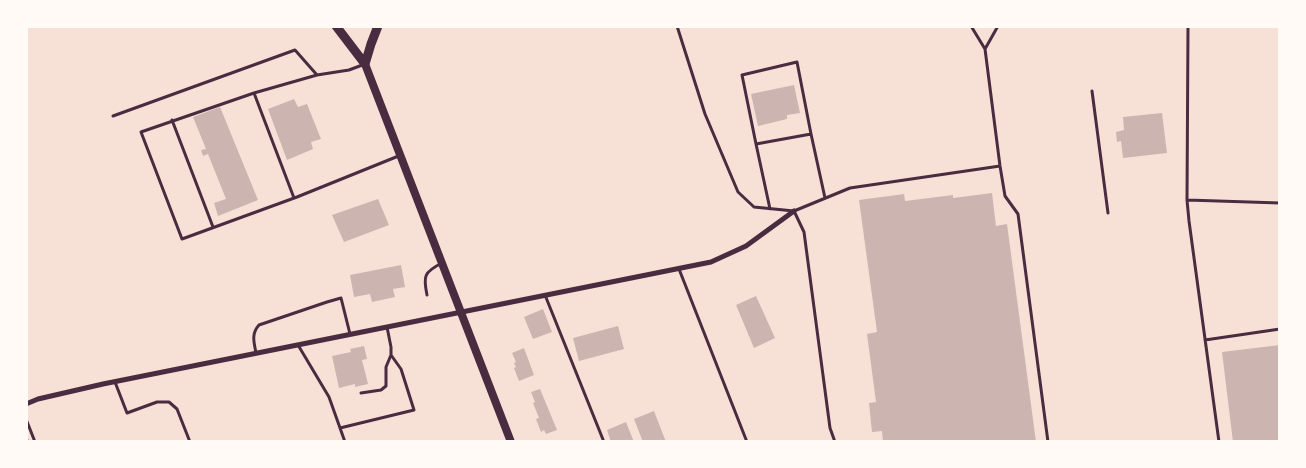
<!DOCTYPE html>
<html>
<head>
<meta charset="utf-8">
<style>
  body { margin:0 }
  #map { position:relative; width:1306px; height:468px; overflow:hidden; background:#f7e1d7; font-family:Raleway,sans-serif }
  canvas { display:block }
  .frame { position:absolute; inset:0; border:28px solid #fffaf5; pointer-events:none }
</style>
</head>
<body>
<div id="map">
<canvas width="1306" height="468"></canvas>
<div class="frame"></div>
</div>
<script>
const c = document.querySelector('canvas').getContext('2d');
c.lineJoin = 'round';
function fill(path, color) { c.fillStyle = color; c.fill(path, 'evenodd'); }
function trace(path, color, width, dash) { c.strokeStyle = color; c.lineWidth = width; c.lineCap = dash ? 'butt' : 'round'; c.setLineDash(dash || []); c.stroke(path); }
fill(new Path2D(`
  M794 85 800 113 787 115V119L758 126 751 94Z
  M294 99 298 107 307 104 321 139 311 142 313 149 287 160 268 109Z
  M220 107 258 200 218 216 214 203 226 199 208 154 203 156 201 150 206 149 193 117Z
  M1162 113 1167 153 1123 158 1121 141 1117 142 1116 132 1124 130 1123 117Z
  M992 193 996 226 1007 224 1036 442H883L882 431 872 432 869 403 876 402 867 334 877 332 859 200 904 194 905 201 953 195V198Z
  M378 199 389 225 344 242 332 215Z
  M401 265 405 287 393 289 395 297 372 302 370 294 354 297 350 275Z
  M756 296 775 338 754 348 736 305Z
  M543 309 552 332 533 339 524 317Z
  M618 326 624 349 579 361 573 338Z
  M1280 345V442H1233L1222 352Z
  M364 346 367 359 362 360 368 384 355 387V384L339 388 332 356 351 352 350 349Z
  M524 348 534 375 519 381 514 368 516 367 514 363 516 362 512 353Z
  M540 389 557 430 546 434 544 430 541 432 536 419 539 418 533 403 535 402 531 392Z
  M654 411 666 442H643L634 419Z
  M626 422 634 442H611L607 430Z`), '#ccb4b1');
trace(new Path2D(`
  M677 26 705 114 738 192 754 207 794 211
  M971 26 985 49 1000 166 1005 196 1018 214 1048 442
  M1188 26 1187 200 1189 221 1219 442
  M985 49 998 26
  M365 64 349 70 317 75 254 93 141 132 182 239 297 197 401 155
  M1092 91 1108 213
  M254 93 294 198
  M113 116 295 50 317 75
  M172 120 213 227
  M756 144 742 75 797 62 811 134
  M1187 200 1280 203
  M770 209 756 144 811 134 825 198
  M679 269 747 442
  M427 295C423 276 424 272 442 263
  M545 295 604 442
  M1205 340 1280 329
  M298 345 329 397 345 442
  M256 353C254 342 251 334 259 325L327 302 341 298 350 334
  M115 382 127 413 157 402H169L177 409 190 442
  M361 393 381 390 386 386V367L391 355V347L387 327
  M26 419 35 442
  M340 428 414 410 401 369 391 355
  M26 440 30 442
  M835 442 830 428 804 232 794 211 850 188 1000 166`), '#4a2c40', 3);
trace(new Path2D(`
  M26 404 38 399 103 384 711 262 746 246 794 211`), '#4a2c40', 5);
trace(new Path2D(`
  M365 64 511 442`), '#4a2c40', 8);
trace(new Path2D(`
  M336 26 365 64
  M365 64 371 44 378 26`), '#4a2c40', 9);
</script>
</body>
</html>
